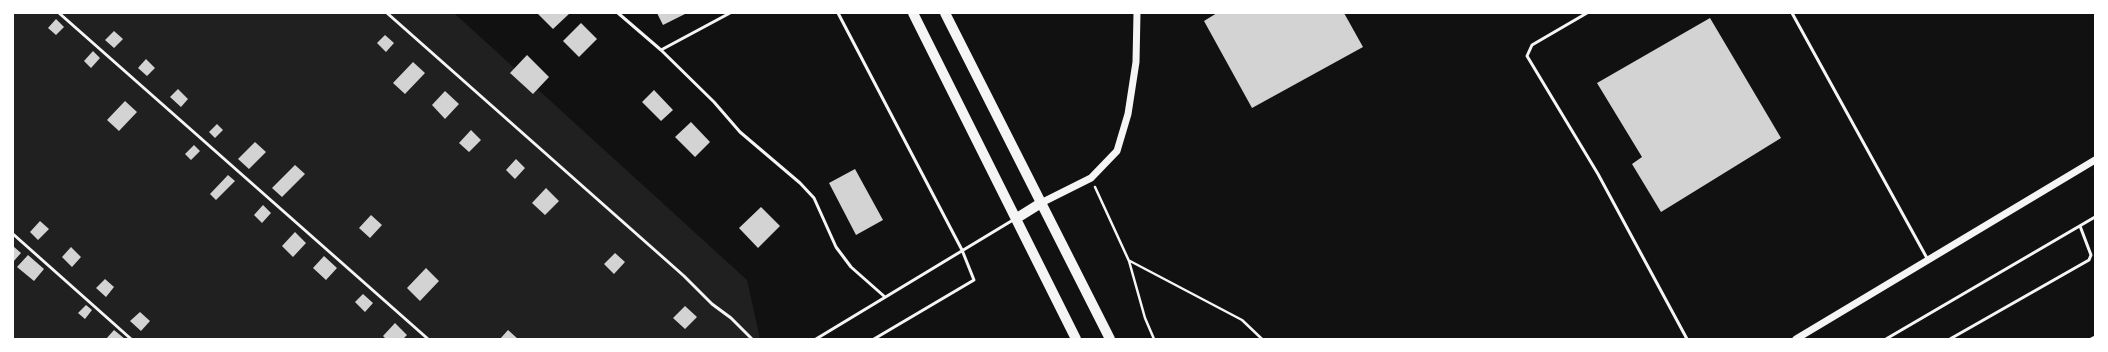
<!DOCTYPE html>
<html>
<head>
<meta charset="utf-8">
<style>
  body { margin:0 }
  #map { position:relative; width:2108px; height:352px; overflow:hidden; background:#111; font-family:"DM Sans",sans-serif }
  canvas { display:block }
  .frame { position:absolute; inset:0; border:14px solid #fff; pointer-events:none }
</style>
</head>
<body>
<div id="map">
<canvas width="2108" height="352"></canvas>
<div class="frame"></div>
</div>
<script>
const c = document.querySelector('canvas').getContext('2d');
c.lineJoin = 'round';
function fill(path, color) { c.fillStyle = color; c.fill(path, 'evenodd'); }
function trace(path, color, width, dash) { c.strokeStyle = color; c.lineWidth = width; c.lineCap = dash ? 'butt' : 'round'; c.setLineDash(dash || []); c.stroke(path); }
fill(new Path2D(`
  M13 13H454L747 280 760 339H13Z`), '#202020');
fill(new Path2D(`
  M537 13H570L553 29Z
  M657 13H687L663 25Z
  M1217 13H1344L1363 47 1252 108 1204 21Z
  M1710 18 1781 138 1661 212 1632 164 1642 157 1597 83Z
  M56 19 64 27 56 35 48 28Z
  M581 23 597 39 579 57 563 41Z
  M114 31 123 39 114 48 105 40Z
  M385 35 394 43 386 52 377 43Z
  M93 51 100 58 91 68 84 61Z
  M527 55 549 77 533 94 510 73Z
  M146 59 155 68 147 76 138 68Z
  M413 62 425 73 405 94 393 83Z
  M178 89 188 99 181 107 170 97Z
  M654 90 673 110 661 121 642 102Z
  M445 91 459 104 445 119 432 105Z
  M125 101 137 112 119 131 107 120Z
  M691 122 710 142 695 157 675 137Z
  M217 124 223 130 215 138 209 132Z
  M471 130 481 140 469 152 459 143Z
  M255 142 266 152 249 169 238 159Z
  M194 145 200 151 191 160 185 154Z
  M516 159 525 168 515 179 506 170Z
  M295 165 305 174 282 197 272 188Z
  M855 169 883 220 856 235 829 183Z
  M228 175 235 181 216 200 210 194Z
  M546 188 559 201 545 215 532 203Z
  M263 205 271 213 262 223 254 215Z
  M761 207 780 226 758 248 739 228Z
  M371 215 382 225 370 238 359 228Z
  M40 221 49 229 38 240 30 232Z
  M295 232 306 243 293 257 282 246Z
  M13 246 21 253 13 262Z
  M71 247 81 257 72 267 62 257Z
  M615 253 625 262 614 274 604 264Z
  M28 255 44 269 34 281 17 267Z
  M324 256 337 268 326 280 313 268Z
  M426 268 439 281 420 301 407 288Z
  M105 279 114 287 106 297 96 288Z
  M363 294 373 303 365 312 355 302Z
  M86 305 92 310 85 319 78 313Z
  M685 306 697 317 685 329 673 318Z
  M140 312 150 321 141 331 130 321Z
  M395 323 407 335 403 339H386L383 336Z
  M114 330 125 339H106Z
  M508 330 518 339H500Z`), '#d3d3d3');
trace(new Path2D(`
  M1095 187 1129 261 1145 318 1154 339
  M1130 261 1242 320 1262 339`), '#f5f5f5', 2.5);
trace(new Path2D(`
  M59 13 428 339
  M387 13 684 276 712 304 731 318 752 339
  M618 13 661 50 714 102 740 132 800 183 814 198 836 247 851 267 885 297
  M838 13 962 250 974 280 874 339
  M1587 13 1532 45 1527 56 1598 174 1687 339
  M1792 13 1928 260
  M661 50 730 13
  M13 234 131 339
  M816 339 1013 220
  M1886 339 2095 217
  M1950 339 2089 260 2091 255 2080 226
  M2091 339 2095 337`), '#f5f5f5', 3);
trace(new Path2D(`
  M1041 203 1091 178 1117 151 1128 114 1136 62 1137 13
  M1796 339 2095 160`), '#f5f5f5', 7);
trace(new Path2D(`
  M913 13 1076 339
  M945 13 1110 339
  M1017 218 1041 203`), '#f5f5f5', 10);
</script>
</body>
</html>
